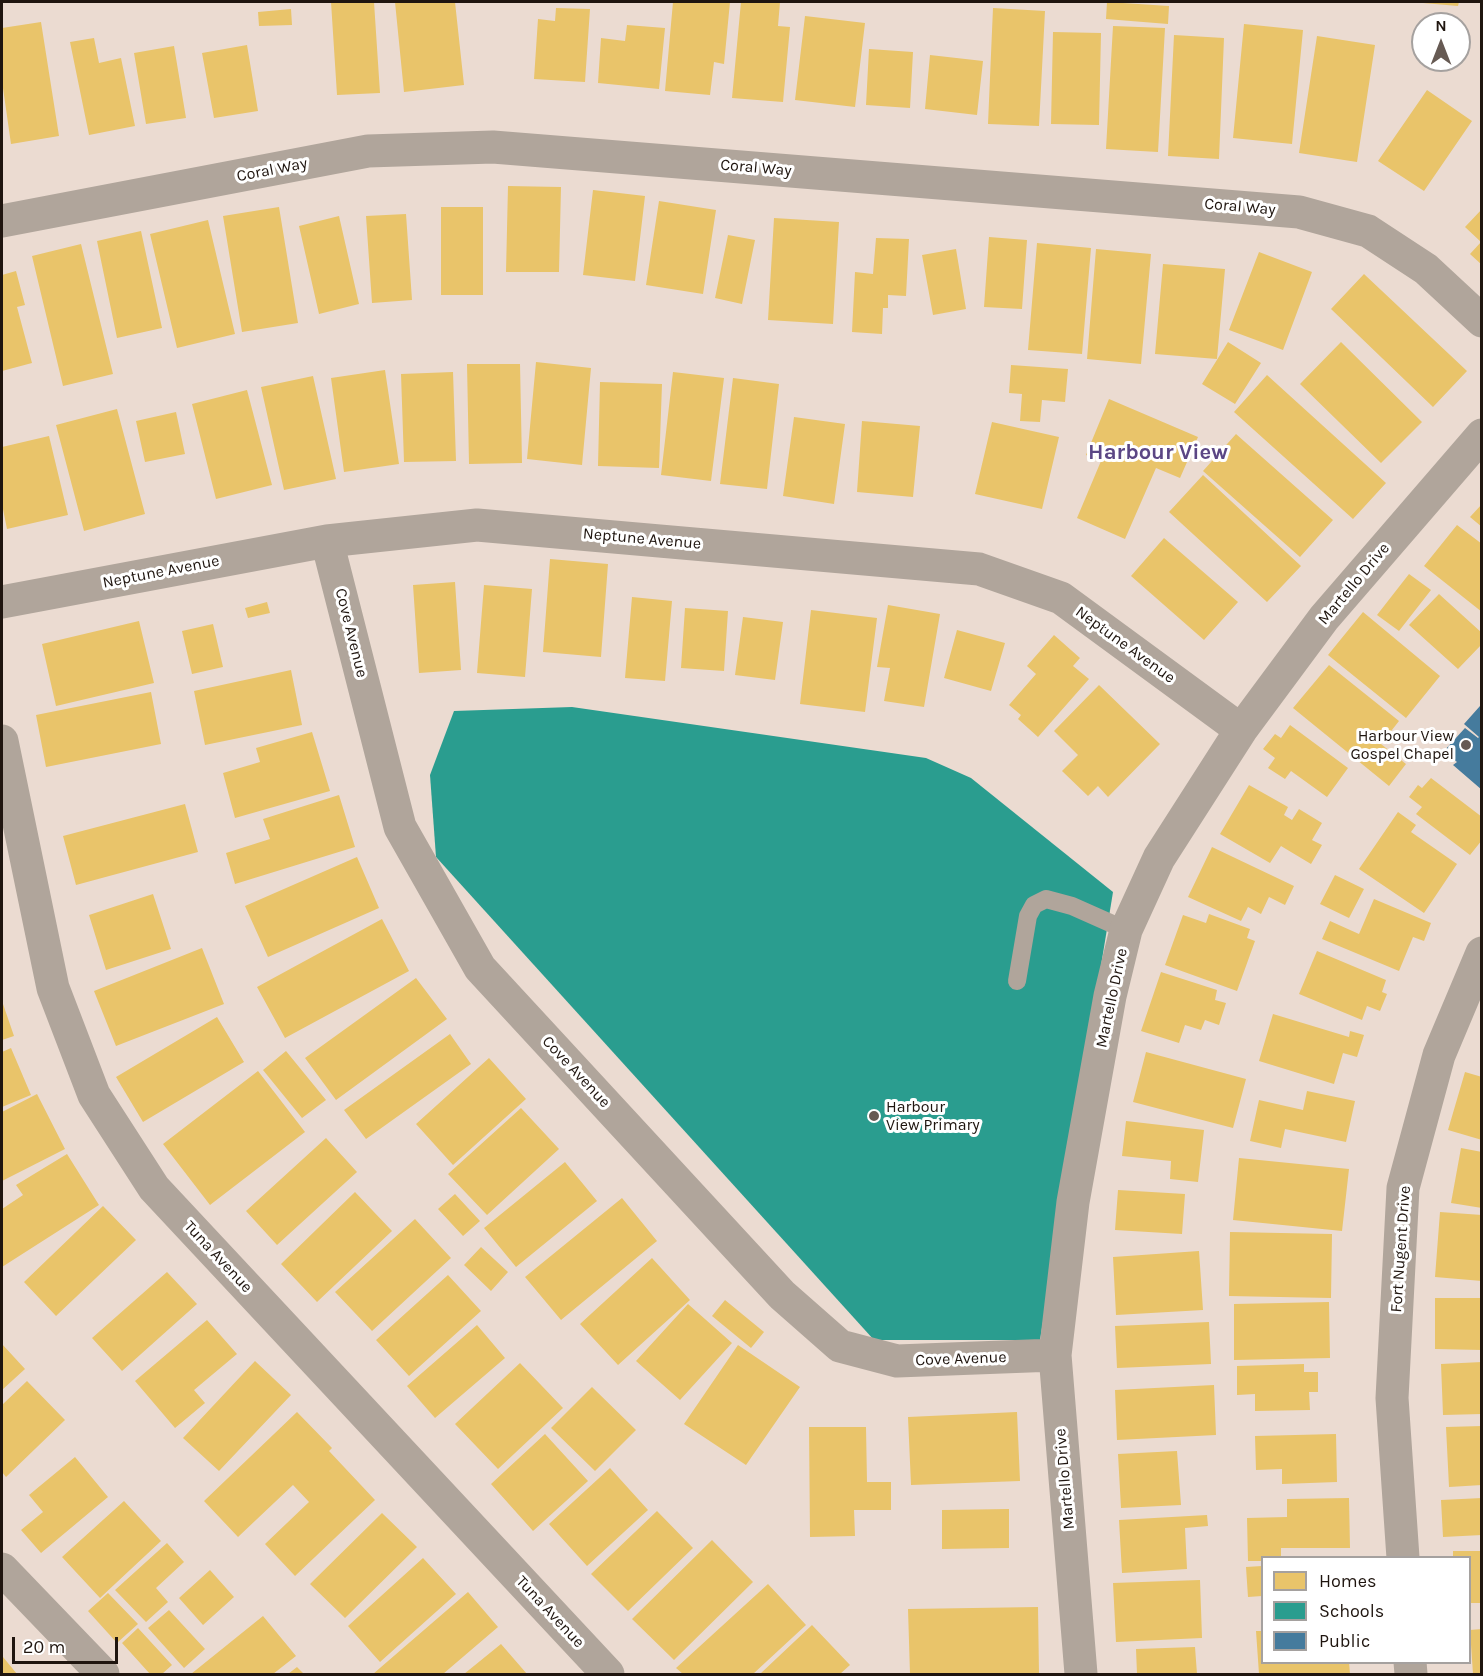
<!DOCTYPE html>
<html>
<head>
<meta charset="utf-8">
<style>
  body { margin:0 }
  #map { position:relative; width:1483px; height:1676px; overflow:hidden; background:#ebdbd1; font-family:Karla,sans-serif }
  canvas { display:block }
  .frame { position:absolute; inset:0; border:3px solid #1f150f; pointer-events:none }
  .legend { position:absolute; left:1261px; top:1556px; width:210px; height:108px; box-sizing:border-box; background:#fff; border:2px solid #a5a19f; margin:0; padding:8px 10px; list-style:none; font-size:18px; color:#1f150f }
  .legend li { display:flex; align-items:center; gap:12px; height:30px }
  .legend b { width:30px; border:2px solid #a5a19f }
  .north { position:absolute; left:1411px; top:12px; width:60px; height:60px; box-sizing:border-box; background:#fff; border:2px solid #a5a19f; border-radius:50%; rotate:0deg; font-size:16px; font-weight:700; line-height:24px; text-align:center; color:#1f150f }
  .north::after { content:''; display:block; margin:auto; width:21px; height:27px; background:#665a53; clip-path:polygon(50% 0,100% 100%,50% 72%,0 100%) }
  .scale { position:absolute; left:12px; top:1637px; width:106px; height:27px; box-sizing:border-box; border:3px solid #1f150f; border-top:0; padding-left:8px; font-size:18px; line-height:21px; white-space:nowrap; color:#1f150f; -webkit-text-stroke:4px #fff; paint-order:stroke }
</style>
</head>
<body>
<div id="map">
<canvas width="1483" height="1676"></canvas>
<div class="frame"></div>
<ul class="legend">
<li><b style="height:16px;background:#e9c46a"></b>Homes</li>
<li><b style="height:16px;background:#2a9d8f"></b>Schools</li>
<li><b style="height:16px;background:#457b9d"></b>Public</li>
</ul>
<div class="north">N</div>
<div class="scale">20 m</div>
</div>
<script>
const c = document.querySelector('canvas').getContext('2d');
c.lineJoin = 'round';
function fill(path, color) { c.fillStyle = color; c.fill(path, 'evenodd'); }
function trace(path, color, width, dash) { c.strokeStyle = color; c.lineWidth = width; c.lineCap = dash ? 'butt' : 'round'; c.setLineDash(dash || []); c.stroke(path); }
function drawText(font, color, halo, rows, align = 'center') {
  c.font = font + ' Karla,sans-serif'; c.lineWidth = 6; c.setLineDash([]); c.textBaseline = 'middle'; c.strokeStyle = halo; c.fillStyle = color; for (const [text, x, y, turn = 0] of rows) {
    c.save(); c.translate(x, y); c.rotate((+turn || 0) * Math.PI / 180); c.textAlign = isNaN(turn) ? turn : align; if (halo) c.strokeText(text, 0, 0); c.fillText(text, 0, 0); c.restore();
  }
}
fill(new Path2D(`
  M331 2H374L380 93 337 95Z
  M395 2H455L464 85 404 92Z
  M673 2H730L724 64 714 62 710 95 665 91Z
  M741 2H780L778 26 790 27 783 102 732 98Z
  M1107 2 1169 6 1168 24 1106 19Z
  M1423 2H1459L1458 6 1423 3Z
  M556 8 590 9 585 82 534 79 538 19 555 21Z
  M993 8 1045 11 1039 126 988 124Z
  M291 9 292 25 259 26 258 12Z
  M805 16 865 23 855 107 795 100Z
  M41 22 59 136 11 144 2 81V28Z
  M1244 24 1303 30 1292 144 1233 138Z
  M627 25 665 28 659 89 598 83 601 38 625 41Z
  M1113 26 1165 28 1158 152 1106 149Z
  M1053 32 1101 33 1099 125 1051 124Z
  M1174 35 1224 38 1219 159 1168 156Z
  M1317 36 1375 45 1357 162 1299 153Z
  M94 38 99 63 121 58 135 126 89 135 70 42Z
  M247 45 258 111 214 118 202 53Z
  M174 46 186 118 146 124 134 53Z
  M869 49 913 52 910 108 866 105Z
  M930 55 983 61 977 115 925 109Z
  M1427 90 1472 121 1424 191 1378 161Z
  M508 186 561 187 559 272H506Z
  M593 190 645 196 635 281 583 275Z
  M659 201 716 210 703 294 646 285Z
  M279 207 298 323 242 332 223 216Z
  M441 207H483V295H441Z
  M1482 209V265L1470 254 1481 242 1465 227Z
  M406 214 412 300 372 303 366 216Z
  M339 216 359 304 319 314 299 226Z
  M774 218 839 222 833 324 768 320Z
  M208 220 235 334 177 348 150 234Z
  M141 231 162 328 117 338 97 241Z
  M728 235 755 240 742 304 715 298Z
  M989 237 1027 240 1022 309 984 307Z
  M876 238 909 239 906 296 888 295V308H883L882 334 852 332 855 272 873 274Z
  M1037 243 1091 248 1082 354 1028 350Z
  M81 244 113 374 63 386 32 256Z
  M956 249 966 309 933 315 922 255Z
  M1096 249 1151 254 1141 364 1087 359Z
  M1259 252 1312 272 1283 350 1229 330Z
  M1163 264 1225 269 1217 359 1155 354Z
  M16 271 25 305 17 307 32 363 2 371V275Z
  M1364 274 1467 371 1433 407 1331 309Z
  M1228 342 1261 363 1235 404 1202 384Z
  M1341 342 1422 422 1381 463 1300 384Z
  M536 362 591 368 582 465 527 459Z
  M467 364H520L522 463 469 464Z
  M1011 365 1068 369 1065 402 1042 400 1040 422 1020 421 1022 394 1009 393Z
  M385 370 399 464 344 472 331 378Z
  M453 372 456 461 404 462 401 374Z
  M673 372 724 378 711 481 661 475Z
  M1267 375 1386 483 1353 519 1234 412Z
  M313 376 336 479 284 490 261 387Z
  M733 378 779 384 767 489 720 484Z
  M600 382 662 384 659 468 598 466Z
  M247 390 272 485 216 499 192 404Z
  M1109 399 1198 437 1180 478 1156 468 1125 539 1077 518 1101 461 1086 455Z
  M117 409 145 514 84 531 56 425Z
  M176 412 185 454 145 462 136 421Z
  M794 417 845 424 834 504 783 496Z
  M862 421 920 426 913 497 857 492Z
  M992 422 1059 437 1042 509 975 494Z
  M1236 434 1333 520 1300 557 1203 471Z
  M49 436 68 515 7 529 2 504V447Z
  M1203 475 1301 566 1267 602 1169 512Z
  M1482 504V527L1470 517Z
  M1457 525 1482 544V612L1424 566Z
  M1164 538 1238 602 1204 640 1131 576Z
  M550 559 608 564 601 657 543 652Z
  M1409 574 1431 590 1399 631 1377 615Z
  M455 582 461 670 419 673 413 585Z
  M484 585 532 589 525 677 477 673Z
  M1439 594 1482 633V644L1458 669 1409 625Z
  M632 597 672 601 665 681 625 678Z
  M267 602 270 613 248 618 245 608Z
  M888 605 940 614 924 707 884 701 890 668 877 667Z
  M685 608 728 611 724 671 681 668Z
  M811 610 877 618 865 712 800 704Z
  M1363 612 1440 676 1406 718 1328 655Z
  M743 617 783 622 775 680 735 675Z
  M139 621 154 683 56 706 42 644Z
  M213 624 223 667 192 674 182 631Z
  M957 630 1005 643 991 691 944 678Z
  M1054 635 1080 658 1073 666 1089 679 1038 737 1018 719 1021 715 1009 705 1036 674 1027 666Z
  M1329 665 1399 721 1381 744 1406 764 1389 786 1293 708Z
  M291 670 302 725 205 745 194 691Z
  M1099 685 1160 744 1108 797 1098 786 1088 796 1062 771 1078 755 1054 731Z
  M151 692 161 744 46 767 36 715Z
  M1290 725 1348 768 1327 797 1291 771 1285 779 1268 768 1275 758 1263 749 1275 734 1281 738Z
  M518 729 665 739 661 794 606 791 605 806 555 802 556 785H544L543 802 451 797 455 747 516 751Z
  M312 732 330 791 235 818 223 773 260 762 256 748Z
  M675 742 855 755 851 798 671 785Z
  M1431 778 1482 817V840L1470 855 1416 814 1422 807 1409 797 1418 785 1422 788Z
  M864 782 936 788 935 805 863 799Z
  M1249 785 1288 807 1284 815 1292 820 1299 809 1322 823 1312 840 1322 845 1311 864 1281 846 1270 863 1220 834Z
  M339 795 355 847 235 884 226 853 270 839 263 819Z
  M185 804 198 852 76 885 63 836Z
  M455 806 542 814 537 867 449 858Z
  M866 807 888 809 885 843 917 846 913 893 547 864 551 817 863 841Z
  M1398 812 1416 825 1411 832 1457 864 1424 913 1359 869Z
  M1212 847 1294 886 1285 905 1269 897 1261 914 1248 907 1241 921 1188 897Z
  M357 857 379 908 268 957 245 906Z
  M1335 875 1364 889 1349 918 1320 904Z
  M153 894 171 949 106 970 89 915Z
  M1374 899 1431 923 1424 941 1413 937 1399 971 1322 939 1330 921 1359 934Z
  M1209 914 1250 929 1247 938 1255 941 1237 991 1165 965 1183 915 1206 923Z
  M382 919 409 971 285 1038 257 987Z
  M898 923 979 928 977 974 895 969Z
  M202 948 224 1004 116 1046 94 991Z
  M1317 951 1386 980 1382 992 1387 994 1380 1011 1367 1006 1362 1020 1299 994Z
  M1161 972 1217 990 1215 1000 1226 1003 1219 1025 1205 1020 1201 1030 1185 1025 1179 1043 1141 1031Z
  M416 978 447 1019 336 1100 305 1058Z
  M2 1001 14 1036 2 1040Z
  M1273 1014 1349 1037 1350 1031 1364 1035 1357 1057 1343 1053 1334 1084 1259 1061Z
  M217 1017 244 1062 143 1122 116 1077Z
  M450 1034 471 1064 366 1139 344 1110Z
  M11 1048 31 1095 2 1107V1052Z
  M286 1051 326 1100 302 1118 263 1070Z
  M1146 1052 1246 1079 1233 1128 1133 1102Z
  M489 1058 526 1099 453 1165 416 1124Z
  M258 1071 305 1132 210 1205 163 1144Z
  M1465 1072 1482 1077V1140L1448 1130Z
  M1307 1091 1355 1101 1346 1142 1285 1129 1281 1148 1250 1141 1259 1100 1303 1110Z
  M37 1094 65 1149 2 1181V1112Z
  M521 1108 559 1149 487 1215 448 1174Z
  M1126 1121 1204 1130 1198 1182 1170 1179 1171 1161 1122 1156Z
  M326 1138 357 1172 277 1245 246 1211Z
  M1461 1148 1482 1152V1208L1451 1203Z
  M67 1154 99 1205 2 1267V1209L23 1195 16 1185Z
  M1239 1158 1349 1169 1342 1231 1233 1220Z
  M565 1162 597 1201 516 1267 484 1228Z
  M1118 1190 1185 1194 1182 1234 1115 1230Z
  M355 1192 392 1231 317 1302 281 1264Z
  M455 1194 480 1221 463 1236 438 1209Z
  M622 1198 657 1241 561 1320 525 1277Z
  M103 1206 136 1240 56 1316 24 1282Z
  M1440 1212 1482 1215V1281L1435 1277Z
  M415 1219 451 1258 372 1331 335 1292Z
  M1230 1232 1332 1234 1331 1298 1229 1296Z
  M481 1247 508 1272 491 1291 464 1265Z
  M1199 1251 1203 1310 1116 1315 1113 1257Z
  M652 1258 690 1300 618 1365 580 1324Z
  M167 1272 197 1304 122 1371 92 1338Z
  M448 1275 481 1311 409 1376 376 1340Z
  M1435 1298H1482V1350L1435 1349Z
  M725 1300 764 1332 751 1348 712 1316Z
  M1329 1302 1330 1358 1234 1360V1304Z
  M688 1304 732 1343 680 1400 636 1361Z
  M207 1320 237 1354 194 1390 205 1403 175 1428 135 1381Z
  M1209 1322 1211 1364 1117 1368 1115 1326Z
  M477 1325 505 1358 435 1418 407 1386Z
  M2 1344 25 1369 2 1390Z
  M738 1345 800 1387 746 1465 684 1424Z
  M255 1361 291 1395 219 1471 183 1438Z
  M1482 1362V1414L1443 1415 1441 1364Z
  M520 1363 563 1408 498 1469 455 1424Z
  M1304 1364V1372H1318V1392H1309L1310 1410 1255 1411V1394L1237 1395V1366Z
  M27 1381 65 1420 6 1477 2 1472V1405Z
  M1214 1385 1216 1435 1117 1440 1115 1390Z
  M592 1387 636 1430 595 1471 551 1428Z
  M297 1412 332 1448 329 1451 375 1500 295 1576 265 1544 309 1502 293 1485 238 1537 204 1501Z
  M1017 1412 1020 1481 911 1485 908 1417Z
  M1482 1426V1485L1449 1487 1446 1427Z
  M809 1427H866L867 1482H891V1510H854L855 1536 810 1537Z
  M545 1434 588 1481 533 1531 491 1484Z
  M1336 1434 1337 1482 1282 1484V1469L1256 1470 1255 1436Z
  M1177 1451 1181 1505 1121 1508 1118 1454Z
  M75 1457 108 1497 41 1553 21 1530 43 1512 29 1495Z
  M610 1468 648 1510 587 1566 549 1524Z
  M1349 1498 1350 1548H1281V1558H1262V1561H1248L1247 1518 1287 1517V1499Z
  M1482 1498V1535L1443 1537 1441 1500Z
  M124 1501 161 1541 100 1598 62 1557Z
  M1009 1509V1548L942 1549V1510Z
  M657 1511 693 1548 628 1611 591 1574Z
  M382 1513 417 1547 345 1618 310 1584Z
  M1207 1515 1208 1526 1185 1528 1187 1569 1122 1573 1119 1520Z
  M712 1540 753 1582 674 1660 632 1619Z
  M167 1543 184 1562 156 1588 168 1602 146 1622 115 1590Z
  M1453 1551H1482V1603H1470V1558H1453Z
  M423 1558 456 1594 380 1662 348 1626Z
  M1262 1566V1596L1248 1597 1246 1567Z
  M210 1570 234 1597 203 1625 179 1598Z
  M1200 1580 1202 1638 1116 1642 1113 1583Z
  M768 1584 806 1625 753 1674H683L676 1668Z
  M468 1592 498 1627 443 1674H373Z
  M108 1593 138 1624 117 1643 88 1611Z
  M1038 1607 1039 1674H910L908 1609Z
  M169 1610 205 1649 184 1668 148 1628Z
  M263 1616 296 1656 273 1674H191Z
  M812 1625 850 1665 840 1674H760Z
  M138 1628 172 1665 162 1674H150L122 1643Z
  M1482 1629V1674H1473L1470 1630Z
  M1256 1631H1262V1662H1349L1350 1674H1259Z
  M501 1644 527 1674H464Z
  M1195 1647 1197 1674H1137L1136 1649Z
  M3 1657 17 1674H2Z
  M297 1667 304 1674H288Z`), '#e9c46a');
fill(new Path2D(`
  M572 707 926 758 971 778 1113 892 1040 1340H874L436 857 430 775 454 711Z`), '#2a9d8f');
fill(new Path2D(`
  M1480 706 1482 707V790L1453 765 1457 762 1444 751 1465 728 1478 738 1479 737 1464 724Z`), '#457b9d');
trace(new Path2D(`
  M1017 981 1028 916 1034 905 1046 899 1072 906 1126 930`), '#b0a59b', 18);
trace(new Path2D(`
  M2 221 368 151 493 147 1299 212 1368 231 1426 269 1482 321
  M327 541 400 827 480 968 782 1295 840 1346 897 1361 1055 1355
  M2 602 327 541 477 525 979 569 1061 598 1241 730
  M2 741 53 988 94 1095 154 1188 608 1674
  M1403 1558 1392 1398 1403 1188 1439 1055 1482 953
  M2 1569 103 1674
  M1410 1662 1411 1674
  M1081 1674 1055 1355 1073 1202 1110 996 1126 930 1159 858 1241 730 1324 618 1482 435`), '#b0a59b', 33);
for (const [x, y, r, color] of [
  [1466,745,6,"#665a53"],
  [874,1116,6,"#665a53"]
]) { const dot = new Path2D(); dot.arc(x, y, r, 0, 2 * Math.PI); c.fillStyle = color; c.fill(dot); trace(dot, '#fff', 2); }
drawText('16px', '#1f150f', '#fff', [
  ["Coral Way",756,168,5],
  ["Coral Way",272,170,-11],
  ["Coral Way",1240,207,5],
  ["Neptune Avenue",642,539,5],
  ["Neptune Avenue",161,572,-11],
  ["Martello Drive",1354,584,-50],
  ["Cove Avenue",351,633,76],
  ["Neptune Avenue",1125,645,36],
  ["Martello Drive",1112,998,-78],
  ["Cove Avenue",576,1072,47],
  ["Fort Nugent Drive",1401,1249,-86],
  ["Tuna Avenue",218,1257,47],
  ["Cove Avenue",961,1359,-2],
  ["Martello Drive",1065,1479,-95],
  ["Tuna Avenue",550,1612,47]
]);
drawText('16px', '#1f150f', '#fff', [
  ["Harbour View",1454,736],
  ["Gospel Chapel",1454,754],
  ["Harbour",886,1107,"left"],
  ["View Primary",886,1125,"left"]
], 'right');
drawText('bold 22px', '#5b4684', '#fff', [
  ["Harbour View",1158,453]
]);
</script>
</body>
</html>
